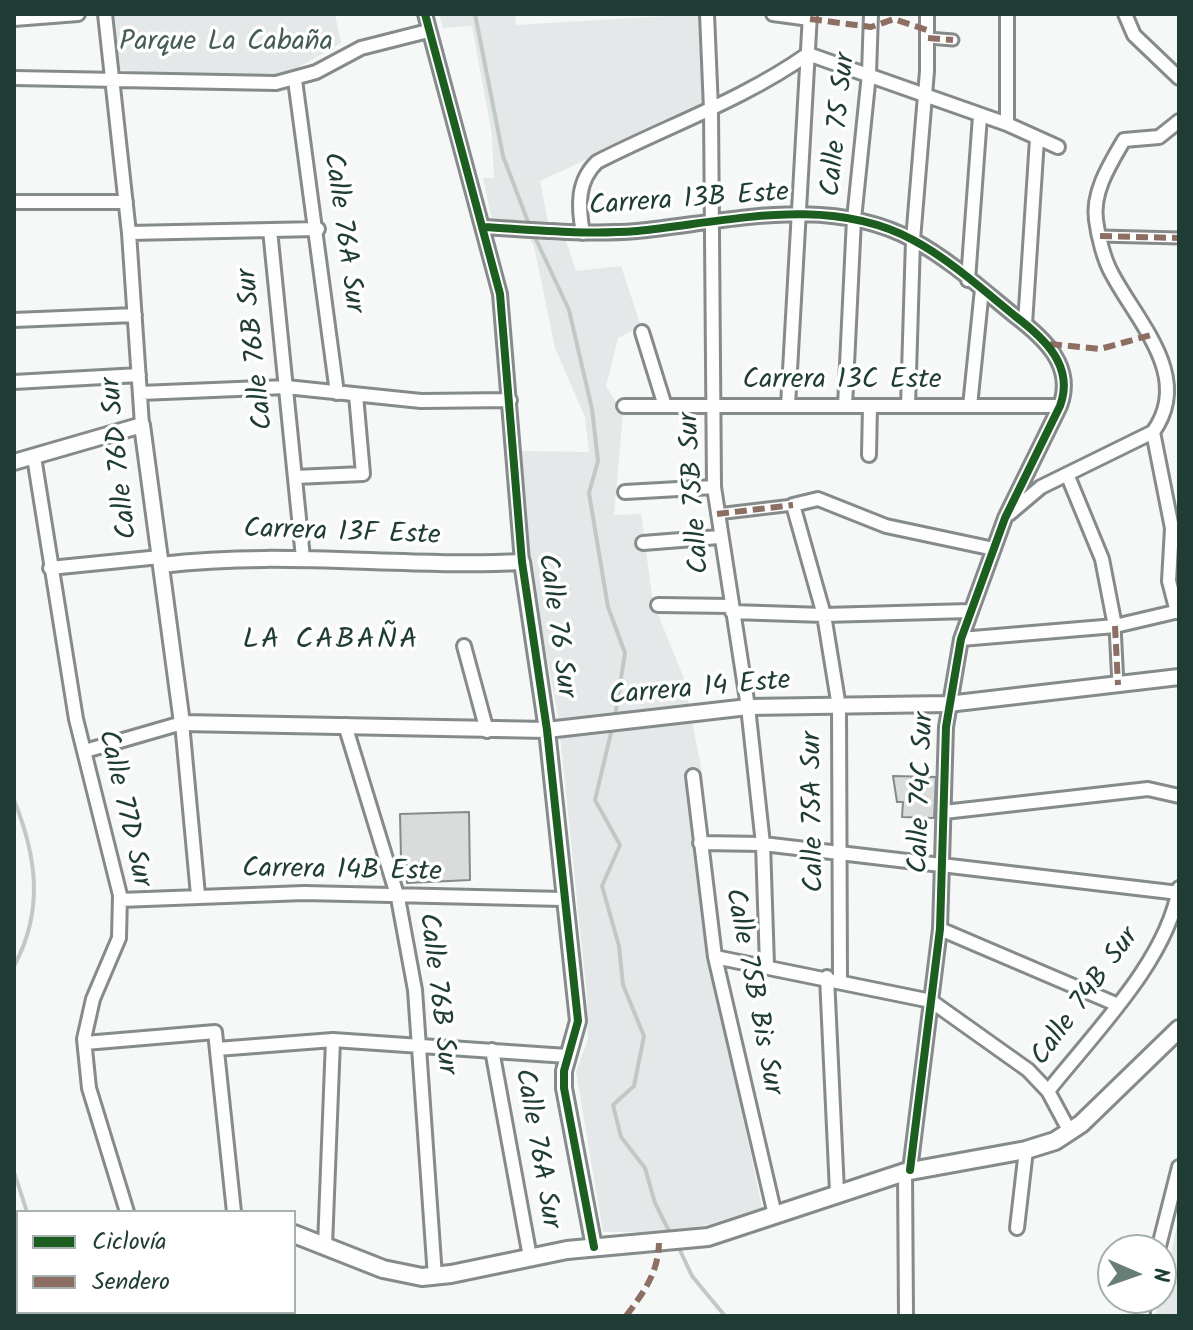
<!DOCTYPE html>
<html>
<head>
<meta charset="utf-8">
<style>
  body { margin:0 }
  #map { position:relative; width:1193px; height:1330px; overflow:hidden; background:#f6f7f7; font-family:Kalam,sans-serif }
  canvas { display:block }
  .frame { position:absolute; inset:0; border:16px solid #1f3d34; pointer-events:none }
  .legend { position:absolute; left:16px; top:1210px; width:280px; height:104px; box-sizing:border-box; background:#fff; border:2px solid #a5b1ae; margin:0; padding:10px 14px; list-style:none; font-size:24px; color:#1f3d34 }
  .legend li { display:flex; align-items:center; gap:16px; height:40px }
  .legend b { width:40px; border:2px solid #a5b1ae }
  .north { position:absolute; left:1097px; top:1234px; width:80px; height:80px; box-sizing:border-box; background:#fff; border:2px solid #a5b1ae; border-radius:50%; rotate:92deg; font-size:22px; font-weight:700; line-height:32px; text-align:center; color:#1f3d34 }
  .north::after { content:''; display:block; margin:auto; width:28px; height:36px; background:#6a7e78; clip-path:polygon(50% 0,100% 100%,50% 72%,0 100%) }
</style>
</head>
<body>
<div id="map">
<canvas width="1193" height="1330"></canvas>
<div class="frame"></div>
<ul class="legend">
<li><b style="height:10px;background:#1b5e20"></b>Ciclovía</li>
<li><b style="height:10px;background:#8d6e63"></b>Sendero</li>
</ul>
<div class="north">N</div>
</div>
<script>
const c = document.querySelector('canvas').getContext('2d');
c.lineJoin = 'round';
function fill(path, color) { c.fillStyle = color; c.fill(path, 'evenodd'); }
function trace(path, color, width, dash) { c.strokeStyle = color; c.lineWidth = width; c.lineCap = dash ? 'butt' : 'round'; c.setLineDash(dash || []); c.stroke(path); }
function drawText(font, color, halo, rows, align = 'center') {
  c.font = font + ' Kalam,sans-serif'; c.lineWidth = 7; c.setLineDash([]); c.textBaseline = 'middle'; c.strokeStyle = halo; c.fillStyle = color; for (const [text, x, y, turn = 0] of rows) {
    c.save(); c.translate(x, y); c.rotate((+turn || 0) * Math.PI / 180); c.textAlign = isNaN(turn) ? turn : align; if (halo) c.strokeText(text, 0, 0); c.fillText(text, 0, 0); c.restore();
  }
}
fill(new Path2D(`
  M1179 1217V1316H1155L1161 1298Z`), '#e5e8e8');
fill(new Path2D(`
  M113 14H335L341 43 283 76 227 77 120 70Z
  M439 14H515L516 25 700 14 704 105 540 181 548 222 560 223 576 271 621 266 641 326 618 338 606 386 623 413 614 515 641 514 653 602 683 676 702 772 688 774 716 987 762 1208 683 1232H603L576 1072 588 1039 587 996 558 716 531 574 521 451 589 452 585 417 555 348 534 246 518 220H492L483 178H494L492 135 472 26 443 28Z`), '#e4e8e8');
trace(new Path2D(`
  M475 14 503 156 530 227
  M534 235 569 310 592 409 598 461 589 493 608 607 625 653 615 716 595 800 620 845 602 886 619 946 623 985 644 1036 634 1086 613 1105 621 1137 645 1168 655 1203 669 1231
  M14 800C37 857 44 911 14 966
  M14 1172 27 1212
  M678 1246 692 1276 725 1316
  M47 1312 48 1316`), '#c1c9c6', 4);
const building = new Path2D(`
  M893 776 936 777 934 818 902 817 903 802H897Z
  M469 812 470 880 407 883 406 858H401L400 814Z`);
fill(building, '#dadcdc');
trace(building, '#858b8a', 2);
const pedestrian = new Path2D(`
  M928 38 953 40
  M1100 236 1179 238
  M717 514 793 505
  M1115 626 1118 685`);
const minor = new Path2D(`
  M105 14 129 233 142 425
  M425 14 500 294 522 562
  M707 14 711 109 714 487 748 707 763 844 767 965
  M773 14 810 19
  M1125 14 1134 35 1179 78
  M14 19 78 14
  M14 78 276 83 316 72 361 48 428 31
  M295 80 337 393
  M1007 124V14
  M14 202H126
  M484 227C535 230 586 235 637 231 727 222 828 194 913 240 949 259 983 290 1015 316 1044 338 1075 366 1060 406L1005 518 961 639 946 727 940 929 910 1170
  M270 230 303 558
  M129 233 318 229
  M583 233C578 206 577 181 597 162 667 126 743 100 808 54L1007 124 1058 147
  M968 280 980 116
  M14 320 135 315
  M1025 324 1037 139
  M642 332 665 406
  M14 382 139 375
  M140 393 286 387 421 401 510 400
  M624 406H1060
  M788 406 810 14
  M845 406 854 219 869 74 871 14
  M908 406 913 240 927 71V14
  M970 406 982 289
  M1153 432 1172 528 1169 581 1177 612
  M869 455 870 406
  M34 457 76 719 120 895 119 938 93 999 84 1039 89 1088 127 1212
  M1067 474 1102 559 1115 626
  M295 477 363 474 356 395
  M625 492 714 487
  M1009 514 1041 487 1153 432C1193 377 1138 323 1112 274 1104 260 1098 236 1096 220 1092 192 1110 164 1124 140L1159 137 1179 121
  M643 543 719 537
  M50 568 160 557
  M658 605 731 606
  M732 612 824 615 970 611
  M961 639 1115 626 1179 611
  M464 646 487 731
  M345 725 398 898 415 990 435 1277
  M85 751 182 723 198 895
  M693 776 715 957 775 1215
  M944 812 1148 789 1179 796
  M700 843 763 844 1179 893
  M120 900 304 893 563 899
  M940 929 1118 1005
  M715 957 931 1001 1028 1070 1048 1091 1070 1132
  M827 977 837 1192
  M840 980 839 707 824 615 793 505 818 499 886 526 994 549
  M85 1043 215 1032 234 1212
  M217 1049 333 1040 567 1056
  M492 1050 530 1257
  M1048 1091C1093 1034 1167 961 1179 888
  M905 1172 906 1316
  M1017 1228 1026 1150
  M325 1246 333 1040
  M1158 1250 1179 1167
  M1142 1316 1146 1298`);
const tertiary = new Path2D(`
  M14 462 142 425 182 723 547 730 748 707 948 704 1179 677
  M161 565C281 550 401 568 522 562L547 730 578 1021 564 1071V1088L594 1247`);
const secondary = new Path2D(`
  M294 1234 383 1269 422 1277 451 1274 567 1250 708 1237 905 1172 1026 1150 1055 1141 1081 1124 1179 1029
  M14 1278 18 1279`);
trace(pedestrian, '#858b8a', 15);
trace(minor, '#858b8a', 18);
trace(tertiary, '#858b8a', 20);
trace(secondary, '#858b8a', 22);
trace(pedestrian, '#fefefe', 9);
trace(minor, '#fefefe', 12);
trace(tertiary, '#fefefe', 14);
trace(secondary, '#fefefe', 16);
trace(new Path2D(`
  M810 19 871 27 894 19 927 30
  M928 38 953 40
  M1100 236 1179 238
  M1050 344 1100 349 1151 335
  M717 514 793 505
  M1115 626 1118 685
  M626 1316C644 1292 658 1273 659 1243`), '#8d6e63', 6, [12, 6]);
trace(new Path2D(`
  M425 14 500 294 522 562 547 730 578 1021 564 1071V1088L594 1247
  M484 227C535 230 586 235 637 231 727 222 828 194 913 240 949 259 983 290 1015 316 1044 338 1075 366 1060 406L1005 518 961 639 946 727 940 929 910 1170`), '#1b5e20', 8);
drawText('28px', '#445d55', '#fff', [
  ["Parque La Cabaña",226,44]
]);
drawText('28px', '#1f3d34', '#fff', [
  ["Calle 75 Sur",841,125,-84],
  ["Carrera 13B Este",689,202,-4],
  ["Calle 76A Sur",341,233,82],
  ["Calle 76B Sur",258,349,-96],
  ["Carrera 13C Este",842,382],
  ["Calle 76D Sur",122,458,-96],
  ["Calle 75B Sur",697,493,-94],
  ["Carrera 13F Este",342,535,2],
  ["Calle 76 Sur",554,626,82],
  ["Carrera 14 Este",700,691,-5],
  ["Calle 74C Sur",924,793,-88],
  ["Calle 77D Sur",122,809,77],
  ["Calle 75A Sur",816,812,-91],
  ["Carrera 14B Este",342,873,1],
  ["Calle 75B Bis Sur",751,992,79],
  ["Calle 76B Sur",435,994,83],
  ["Calle 74B Sur",1087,998,-54],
  ["Calle 76A Sur",535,1149,80]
]);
c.letterSpacing = '2px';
drawText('30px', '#1f3d34', '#fff', [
  ["LA CABAÑA",331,643]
]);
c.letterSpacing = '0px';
</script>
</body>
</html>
